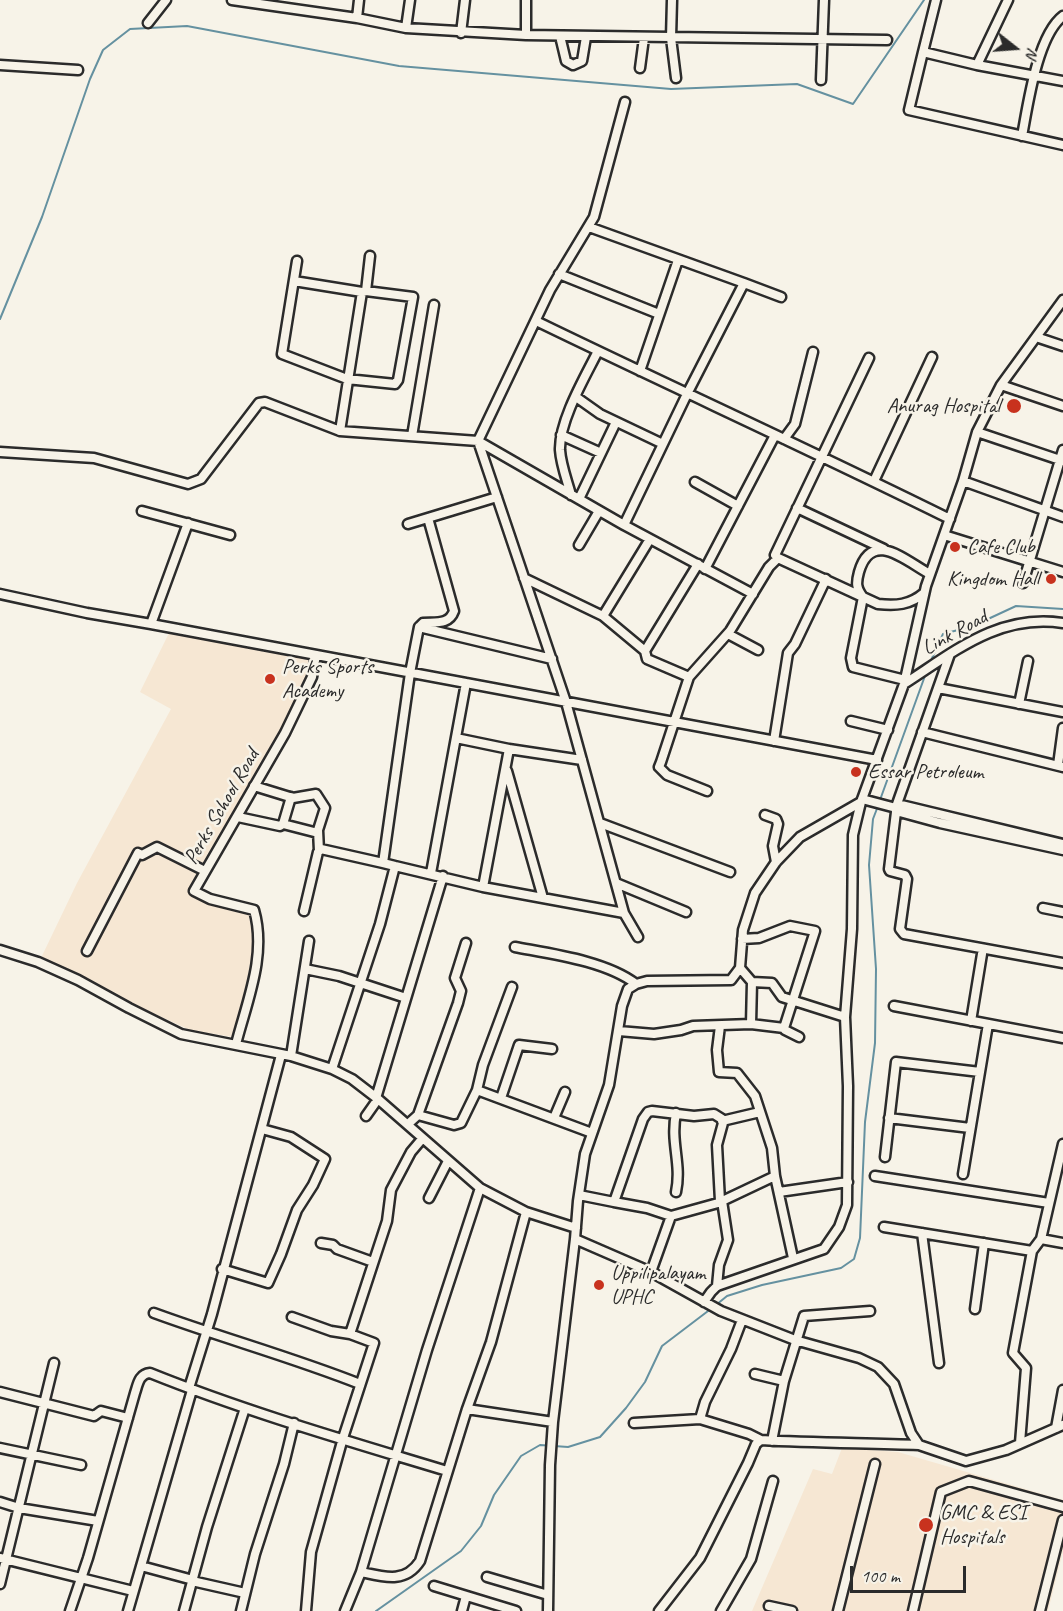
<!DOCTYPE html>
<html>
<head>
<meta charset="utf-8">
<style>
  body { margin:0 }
  #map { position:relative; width:1063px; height:1611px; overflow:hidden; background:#f7f3e8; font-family:Caveat,sans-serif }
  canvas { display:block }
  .north { position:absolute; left:985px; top:18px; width:60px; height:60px; -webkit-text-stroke:4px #f7f3e8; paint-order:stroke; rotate:107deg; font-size:16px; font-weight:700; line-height:24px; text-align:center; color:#2b2b2b }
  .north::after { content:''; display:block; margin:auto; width:21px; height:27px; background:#2b2b2b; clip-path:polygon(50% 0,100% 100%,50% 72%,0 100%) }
  .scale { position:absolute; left:850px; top:1566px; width:116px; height:27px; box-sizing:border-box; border:3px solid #2b2b2b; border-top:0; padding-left:8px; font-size:18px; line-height:21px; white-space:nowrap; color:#2b2b2b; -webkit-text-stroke:4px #f7f3e8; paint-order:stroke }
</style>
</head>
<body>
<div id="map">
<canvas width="1063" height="1611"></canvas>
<div class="north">N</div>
<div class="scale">100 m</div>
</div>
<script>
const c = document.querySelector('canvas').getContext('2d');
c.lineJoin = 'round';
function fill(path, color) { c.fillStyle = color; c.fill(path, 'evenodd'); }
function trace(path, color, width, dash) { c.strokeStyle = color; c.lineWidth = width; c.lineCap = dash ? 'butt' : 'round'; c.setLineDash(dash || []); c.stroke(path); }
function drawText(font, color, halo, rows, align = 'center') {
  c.font = font + ' Caveat,sans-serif'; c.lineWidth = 5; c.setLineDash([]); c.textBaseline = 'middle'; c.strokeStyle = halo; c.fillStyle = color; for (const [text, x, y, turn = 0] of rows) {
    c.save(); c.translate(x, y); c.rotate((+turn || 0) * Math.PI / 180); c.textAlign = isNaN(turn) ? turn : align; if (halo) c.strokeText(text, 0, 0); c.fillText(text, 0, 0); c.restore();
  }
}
fill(new Path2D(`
  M169 633 309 660 307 683 280 734 188 891 208 904 248 912 254 941 243 1003 233 1037 190 1030 135 1005 41 958 77 883 171 709 140 692Z
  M842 1448 898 1452 1063 1500V1551L1048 1611H752L813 1469 832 1474Z`), '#f6e7d3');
trace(new Path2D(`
  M0 319 42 217 90 79 103 50 130 29 187 26 399 66 671 89 797 84 853 104 924 0
  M929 665 943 634 973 626 1016 606 1063 609
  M880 800 926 673
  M716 1305 727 1296 762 1285 841 1268 854 1259 860 1238 865 1122 875 1043 876 969 869 865 873 819 878 806
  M376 1611 461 1551 481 1526 494 1495 521 1456 540 1445 568 1447 600 1437 626 1408 645 1382 662 1346 712 1308`), '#6591a0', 2);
const minor = new Path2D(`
  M232 0 357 18 406 28 526 35V0
  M672 0 671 38 676 78
  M936 0 923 52 977 65
  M1008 0 977 65 1063 81
  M357 18 359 0
  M148 23 166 0
  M406 28 410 0
  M461 33 465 0
  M526 35 887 40
  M560 36 566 61 573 65 582 61 586 37
  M923 52 909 110 1063 145
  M0 65 78 70
  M640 68 644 38
  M821 80 824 0
  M1022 136C1028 105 1037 36 1063 16
  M589 227 744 283 687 394 624 525 753 594
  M297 261 282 354 347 379 395 384 398 380 413 297 366 291
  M559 274 659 314
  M294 281 362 292
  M744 283 781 297
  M536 321C674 388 813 451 950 519
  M1036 337 1063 346
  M640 371 678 260
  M1001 385 1063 406
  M576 397 600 414 663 444
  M340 431 362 292 366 291 370 256
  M977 432 1063 461
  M561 435 601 453
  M412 436 434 305
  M784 439 795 424 813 352
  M0 452 94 458 188 484 201 479 259 403 265 402 340 431 478 441 624 525
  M874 481 932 357
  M963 481 1063 517
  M695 482 738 506
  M571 495C567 480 561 465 560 450 559 421 585 377 598 351
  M579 499 616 422
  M797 508 884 549
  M142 511 230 535
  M408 524 497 497
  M944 535 1063 572
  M579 545 599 511
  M778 558 775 555 869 358
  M705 569 775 435
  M524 578 603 616
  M1023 583 1063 450
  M0 594 87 613 151 624 877 760
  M151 624 188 523
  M419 627 552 659
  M728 634 758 650
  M645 651 603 616 650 539
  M950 654 897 804 889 869 890 871 905 875 907 879 900 929 904 934 1063 963
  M689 677 647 659 645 651 698 564
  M905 680 853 667 851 658 863 597C856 588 856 583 859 572 872 528 907 562 930 574
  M904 684C954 652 999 613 1063 623
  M938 688 1063 712
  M1019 704 1028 661
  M851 721 888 730
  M922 732 1063 767
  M456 738 509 749
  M774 741 788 653 795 644 826 579
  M1058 765 1063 728
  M507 771 543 898
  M254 786 293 798 316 794 325 808 318 830 319 851
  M707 791 667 775 659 767 661 762 689 677 730 631 769 567 778 558 878 604C896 606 910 605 924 593
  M862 799 896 808
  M897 804 1063 844
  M896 811 940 823 1063 850
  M765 815 776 819 778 824 773 846 776 862
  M238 817 280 826 283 824 318 833
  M600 823 730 872
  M283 824 291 797
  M395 866 483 887 624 913 566 702 478 441 550 290 594 217 625 102
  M431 873 466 683
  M616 883 686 912
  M483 887 509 749 582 760
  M1043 908 1063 912
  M304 911 318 852 321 849 383 863
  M624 913 638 937
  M742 939 759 938 790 926 815 931 784 1028
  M515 947C552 954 606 961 636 984
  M0 950 38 962 78 980 129 1008 181 1034 291 1056 332 1069 352 1079 378 1099 480 1188 526 1212 576 1228
  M87 951 138 853 142 855 157 847 205 871
  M305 969 339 976 406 998
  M752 982 772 983 782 997 845 1017
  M894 1006 1063 1038
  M971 1021 982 954
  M751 1024 784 1028 785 1030 799 1037
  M720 1026 717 1050 719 1072 737 1073 755 1096 772 1148 775 1176 793 1258
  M619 1031 654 1034 681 1030 693 1026 751 1024 752 982 740 968
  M236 1044C247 1001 267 955 254 910L210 899 194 891 285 733 312 677 316 655
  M291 1056 309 941
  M332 1069 380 924 395 866 383 863 410 673 419 627 423 623C436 622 449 625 454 611L428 518
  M477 1090 483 1065 512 987
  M376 1098 443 876
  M501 1098 519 1045 552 1049
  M418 1115 458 1003 461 991 455 978 466 943
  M366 1116 378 1099
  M554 1118 565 1092
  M889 1118 970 1128
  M722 1121 760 1112
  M408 1124 418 1115 454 1125 461 1123 477 1090 592 1133
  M885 1157 896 1062 980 1072
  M963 1174 988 1024
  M875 1176 1049 1203
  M676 1192C682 1163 670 1143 676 1113
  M779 1192 848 1182
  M579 1195 614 1202 643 1119 648 1112 652 1111 694 1116 714 1114 722 1119 723 1123 717 1145 720 1201
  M429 1198 448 1161
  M614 1202 647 1208 671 1216
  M884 1227 1032 1251
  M922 1233 939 1363
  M575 1239 651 1272 721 1311 795 1340 859 1358 878 1367 894 1384 911 1433 919 1445 966 1461 1006 1450 1063 1425
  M1041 1239 1063 1243
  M321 1243 333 1245 337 1249 373 1262
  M222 1269 268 1283 281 1254 297 1210 313 1185 325 1159 291 1137 262 1129
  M651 1272 671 1216 718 1203 775 1176
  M717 1286 719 1265 728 1240 722 1201
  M704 1302 711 1292 717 1286 824 1249 839 1227 847 1205 848 1086 845 1017 852 929 853 835 861 802
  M975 1309 984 1243
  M154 1313C222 1338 292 1357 360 1384
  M292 1317 331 1331 350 1334
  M755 1374 784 1381
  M189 1388 212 1314 281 1055
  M0 1392 94 1416 101 1411 128 1418
  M467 1409 553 1422
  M700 1419 749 1434 761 1440
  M634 1423 700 1419 705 1402 731 1349 742 1320
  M1056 1428 1063 1390
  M772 1441 784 1381 804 1316 870 1311
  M1020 1443 1026 1368 1013 1353 1032 1251 1041 1239 1063 1144
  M0 1448 81 1465
  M0 1502 19 1508 98 1521
  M0 1558 133 1591
  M141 1566 193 1580
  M361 1572 427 1350 480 1188
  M487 1577 548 1595
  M192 1581 245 1593
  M0 1584 54 1363
  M434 1586 516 1611
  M769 1606 792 1611
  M70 1611 88 1558 135 1393C138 1384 139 1374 150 1373 247 1412 348 1441 447 1471
  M128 1611 192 1390
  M184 1611 207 1527 245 1408
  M241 1611 255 1554 284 1464 294 1423
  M306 1611 311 1552 343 1438 374 1343 350 1334 387 1221 391 1190 411 1152 422 1139
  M345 1611 361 1572C384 1577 405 1584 420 1561L467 1409 491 1342 526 1212
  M462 1611 466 1596
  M548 1611 550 1465 553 1422 575 1239 578 1201 585 1154 609 1085 622 1006 628 989 636 984 647 981 731 980 740 968 743 930 755 893 776 862 800 837 861 802 904 684 926 586 963 481 977 432 1001 385 1063 300
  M659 1611 700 1558 748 1463 756 1444 761 1440C814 1443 866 1443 919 1445
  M721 1611 751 1559 773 1481
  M838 1611 875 1464
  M913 1611 941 1492 969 1481 1063 1507
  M1040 1611 1063 1520`);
trace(minor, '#2b2b2b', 13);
trace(minor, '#f7f3e8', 8);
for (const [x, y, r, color] of [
  [1014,406,8,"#c8321e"],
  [955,547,6,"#c8321e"],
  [1051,579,6,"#c8321e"],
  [270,679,6,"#c8321e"],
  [856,772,6,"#c8321e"],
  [599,1285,6,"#c8321e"],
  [926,1525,8,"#c8321e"]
]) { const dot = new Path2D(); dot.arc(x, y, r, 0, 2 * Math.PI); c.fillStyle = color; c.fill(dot); trace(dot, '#f7f3e8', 2); }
drawText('21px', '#2b2b2b', '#f7f3e8', [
  ["Anurag Hospital",1000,406,"right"],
  ["Cafe Club",967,547],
  ["Kingdom Hall",1039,579,"right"],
  ["Perks Sports",282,667],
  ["Academy",282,691],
  ["Essar Petroleum",868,772],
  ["Uppilipalayam",611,1273],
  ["UPHC",611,1297],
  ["GMC & ESI",940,1513],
  ["Hospitals",940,1537]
], 'left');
drawText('21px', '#2b2b2b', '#f7f3e8', [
  ["Link Road",955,633,-29],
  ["Perks School Road",222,807,-60]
]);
</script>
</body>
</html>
